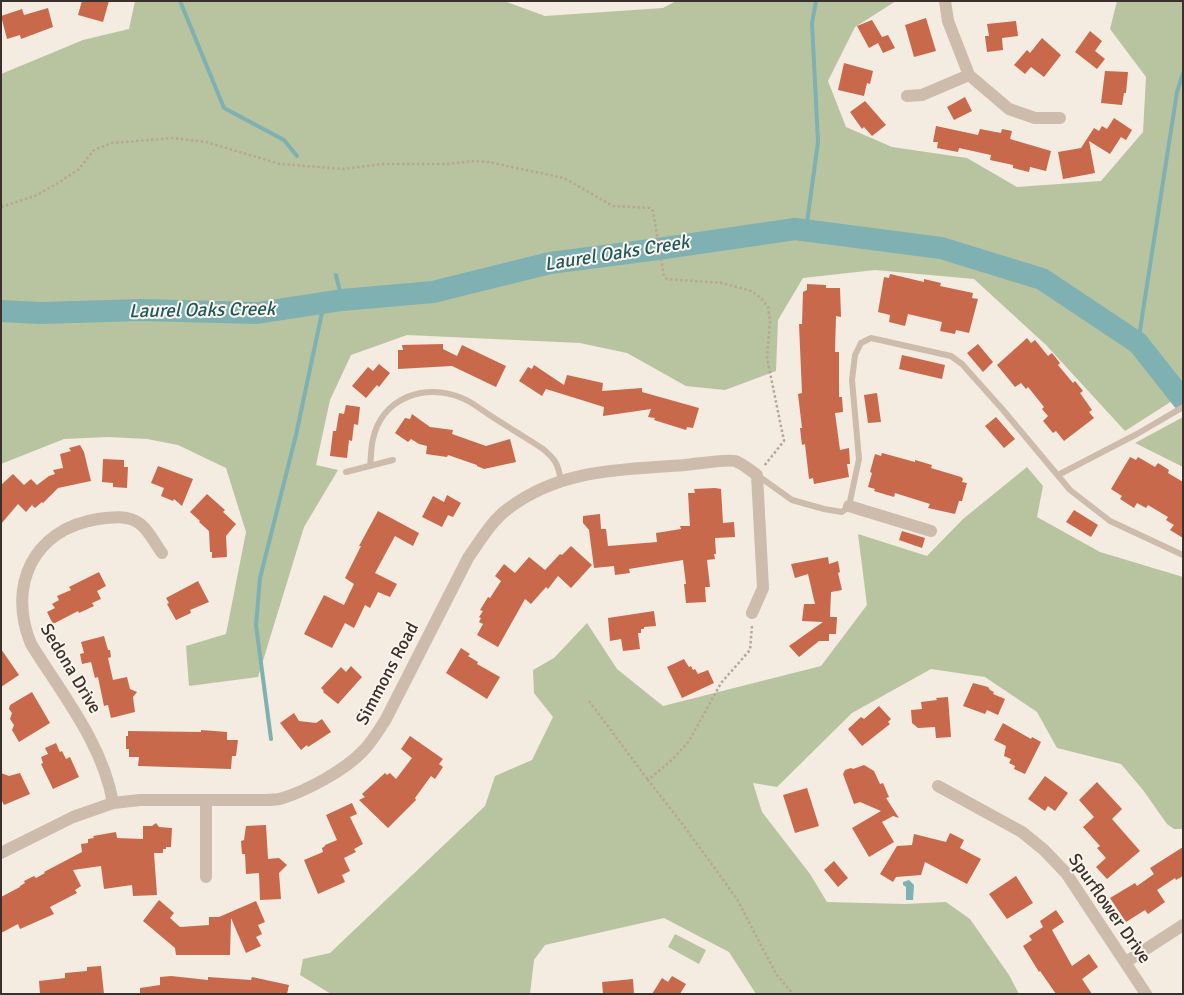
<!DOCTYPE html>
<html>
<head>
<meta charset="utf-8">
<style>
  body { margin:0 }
  #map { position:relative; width:1184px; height:995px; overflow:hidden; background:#f4ebe1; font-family:Signika,sans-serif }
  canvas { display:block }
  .frame { position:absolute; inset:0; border:2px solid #3b302b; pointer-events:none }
</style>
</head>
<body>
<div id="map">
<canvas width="1184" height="995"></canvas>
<div class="frame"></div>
</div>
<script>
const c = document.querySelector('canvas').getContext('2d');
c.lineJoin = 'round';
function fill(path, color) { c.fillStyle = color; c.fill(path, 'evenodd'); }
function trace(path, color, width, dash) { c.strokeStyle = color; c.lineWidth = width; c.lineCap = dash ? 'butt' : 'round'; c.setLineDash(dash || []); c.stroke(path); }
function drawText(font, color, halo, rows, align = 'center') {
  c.font = font + ' Signika,sans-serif'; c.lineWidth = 4; c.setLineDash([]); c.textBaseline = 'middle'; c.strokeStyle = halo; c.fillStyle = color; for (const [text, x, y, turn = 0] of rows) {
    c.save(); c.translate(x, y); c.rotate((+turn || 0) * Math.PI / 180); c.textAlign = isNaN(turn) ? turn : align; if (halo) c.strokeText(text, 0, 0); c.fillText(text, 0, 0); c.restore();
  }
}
fill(new Path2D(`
  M135 1H504L545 16 663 8 676 1H896L855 27 828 81 846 127 892 147 967 158 1017 187 1101 181 1143 132 1146 77 1110 29 1117 1H1183V394L1125 431 1046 345 974 279 875 270 803 278 778 320 776 371 725 390 686 386 627 353 580 343 407 335 351 355 330 400 316 465 338 470 304 527 258 677 189 686 186 646 226 634 246 532 226 468 178 445 147 439 108 437 64 439 1 464V74L83 40 129 29Z
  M1183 417V467L1135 443Z
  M1027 467 1043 486 1037 517 1100 552 1183 577V829H1174L1167 824 1143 790 1121 764 1057 748 1037 712 985 677 931 669 852 713 777 787 753 783 762 812 810 874 827 902 905 904 946 902 970 919 1009 975 1019 994H756L729 952 664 918 545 945 534 960 530 994H331L300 975 303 959 330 953 485 806 495 776 532 760 553 717 534 693 533 670 554 658 587 623 617 669 663 706 821 666 867 605 858 534 927 556 963 519Z
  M675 934 706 950 699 964 668 947Z`), '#b8c4a0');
fill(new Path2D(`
  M909 880 914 885 913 900H906V887L903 885V882Z`), '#7fb0b2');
trace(new Path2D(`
  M180 1 224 108 284 140 297 156
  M806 230 818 142 812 23 816 1
  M336 275 342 300
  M1138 343 1177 92 1183 73
  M271 739 256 625 260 578 296 435 324 303`), '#7fb0b2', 4);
trace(new Path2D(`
  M1 311 40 313 141 310 257 313 342 300 433 292 550 263 658 249 795 229 941 248 1042 279 1138 343 1183 400`), '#7fb0b2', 22);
fill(new Path2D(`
  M82 1H109L103 22 78 15Z
  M48 8 53 27 21 39 20 35 7 39 1 16 22 9 24 15Z
  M926 18 936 51 914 57 905 25Z
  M872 20 882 37 888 35 895 48 883 53 878 43 869 48 857 26Z
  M1016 21 1018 36 1002 38 1003 50 987 52 985 36H989L987 24Z
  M1090 31 1102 41 1095 51 1105 59 1097 69 1075 52Z
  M1042 38 1061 55 1044 77 1031 67 1025 74 1014 65 1027 50 1030 53Z
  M844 63 873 71 870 84 867 83 864 96 838 90Z
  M1105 71 1128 72 1126 93H1124L1122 105 1101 103Z
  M965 97 972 111 954 120 947 107Z
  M865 101 886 125 872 136 864 127 862 129 850 112Z
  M1114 118 1132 130 1126 140 1121 137 1110 154 1089 141 1095 173 1063 179 1058 152 1081 148 1094 128 1099 131 1102 126 1107 129Z
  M936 126 978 135 980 129 1001 133 1002 129 1012 131 1010 139 1051 151 1046 171 1030 167 1029 172 1013 168V165L990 160 991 155 959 148 958 152 937 148 938 142H933Z
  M890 274 924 282V279L941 283 940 286 973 293 972 298 978 299 969 333 956 330 955 334 940 331 942 322 908 314 905 326 889 322 890 315 878 312 884 277 889 278Z
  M807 284 826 285V288H840L841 317 836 316 835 352H839V397H842L843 412 835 413 840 450 849 448 850 464H847L849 477 814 484 813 478 809 479 805 444 802 445 800 428H802L798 394 802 393 799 324H802L803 292 807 290Z
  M1027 338 1031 343 1035 340 1048 356 1052 353 1060 363 1058 365 1073 383 1075 381 1083 391 1080 393 1092 410 1089 412 1094 418 1064 441 1056 431 1053 433 1043 421 1048 416 1042 409 1044 407 1028 387 1026 389 1021 383 1015 387 997 365Z
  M443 344V349L457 356 462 345 506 366 496 387 452 366 398 369V350H403L402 345Z
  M978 344 993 362 983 372 967 353Z
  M902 355 945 365 942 379 899 369Z
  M379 364 390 373 379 387 377 385 366 398 352 386 368 367 373 371Z
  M534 365 564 385 567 375 603 383 602 391 642 388V392L699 408 693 428 687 427 686 430 654 420 655 418 648 417 651 409 603 416 604 407 546 389 542 396 519 381 528 367 532 369Z
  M877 393 881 422 868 423 864 395Z
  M346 405 360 407 358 425 354 424 352 441 349 440 347 458 330 456 333 431H336L339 413 344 414Z
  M412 414 430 427 453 430 452 434 486 446 510 439 516 462 484 469 477 466V465L448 455 447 457 426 454 427 446 419 444 411 439 408 442 395 433 405 418 410 419Z
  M996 417 1015 439 1004 448 985 426Z
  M80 445 84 452 91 481 58 488 43 503 42 502 35 508 32 505 26 512 18 504 1 524V485L13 474 24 485 31 479 37 485 49 476 55 474 53 470 63 468 60 454 71 451 69 448Z
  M882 453 915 462V460L932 465 931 468 961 477 963 479 962 482 967 483 962 501H959L955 514 928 508 930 504 895 493 894 497 874 491 875 489 868 487 872 473 870 472 875 454 881 456Z
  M1130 457 1136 460 1138 457 1155 467 1158 463 1169 470 1168 473 1183 482V538L1170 530 1174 525 1166 520 1168 517 1148 505 1146 508 1137 503 1134 508 1120 499 1122 496 1111 489Z
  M103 459 124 460V467H128L127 488 113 487V483L102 482Z
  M158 466 193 479 182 506 174 499 173 501 161 496 164 488 151 483Z
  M715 488 721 489 723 523 734 522 735 537 715 538 716 554H714L715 559 707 560 710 587H705L706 602 686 603 684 584H686L683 560 629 569 630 573 615 575 614 566 594 568 589 530 583 523V516L600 514 601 529H606L608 546 657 542 656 533 681 529 680 526H690L688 493H695L694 489Z
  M207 494 225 510 223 512 236 524 226 536 227 557 212 558V552H210L209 531 199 522 200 521 190 512Z
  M447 495 461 503 453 517 448 515 442 527 422 517 433 496 444 502Z
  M1074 510 1098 525 1091 537 1066 522Z
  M378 511 419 533 413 546 395 536 375 573 397 584 390 597 378 592 370 608 365 605 354 628 345 623 332 648 304 634 324 595 344 605 354 584 345 578 361 546H359Z
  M902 531 925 538 922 548 899 540Z
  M571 546 592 565 571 588 558 576 548 589 546 587 531 604 525 599 498 647 477 635 483 624 479 622 481 618 479 617 483 611 480 610 488 597 490 598 501 581 495 576 504 564 515 573 529 557 545 570 560 554 562 555Z
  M828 557 829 564 838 561 840 572 838 573 842 590 831 592 830 617H837L836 634H829V641H819L799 657 789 646 823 622 802 621 804 604H815L808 574 795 578 791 564Z
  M99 572 106 586 97 591 101 599 92 603 94 606 79 613 78 611 53 624 47 612 55 608 52 604 59 600 57 596 71 590 69 587Z
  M198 581 209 602 190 610 191 613 176 620 167 604 169 603 166 598Z
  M654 611 656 626 644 627V629H641V633H638L640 649 623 651 621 639 610 641 608 618Z
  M104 636 108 650H110L111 657 108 658 113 680 127 677 130 689 137 692 133 697 135 712 111 718 108 705 104 706 98 677 95 678 91 662 82 664 80 654 84 653 81 642Z
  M461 648 470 654 468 656 478 662 477 664 500 677 487 699 446 673Z
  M1 649 19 675 1 687Z
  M684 659 687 664 689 667 691 666 693 670 695 669 698 674 708 670 714 683 682 698 667 667Z
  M351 666 362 677 338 704 323 692 324 691 321 688 341 667 346 672Z
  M973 683 988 687 990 690 994 692 993 694 1005 699 998 715 987 710 985 714 963 706Z
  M32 692 50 723 19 742 12 730 14 725 10 719 12 713 9 709 10 705Z
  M948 697 951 737 936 738 935 727 918 728 912 723 911 710 922 709 921 702 937 700 936 698Z
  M879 706 891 719 888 722 890 724 862 746 848 729 861 717 864 719Z
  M294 713 299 721 316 723 322 719 331 732 308 747 307 745 301 750 280 723Z
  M1003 723 1031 739 1032 737 1041 742 1025 774 1014 769 1015 766 1009 763 1011 759 1004 756 1006 746 994 740Z
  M201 730 227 732V740H238L236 756H232L231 769 138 766 139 757H129V749H126V736H128V731L201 732Z
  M410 736 443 759 439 764 443 767 435 779 431 776 415 798 416 800 388 828 359 800 365 797 362 794 385 773 387 775 390 773 396 779 412 758 401 749Z
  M56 743 60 752 62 751 66 759 70 757 79 777 53 789 41 764 43 763 41 757 48 754 45 748Z
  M864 765 874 771 880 784 883 783 889 797 886 798 899 818 893 816 882 822 894 842 869 857 852 828 881 811 860 802 854 804 843 774 845 770 851 768 853 769Z
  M1 773 9 776 20 773 30 794 4 805 1 799Z
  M1045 776 1068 793 1055 811 1048 806 1045 811 1028 799Z
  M1097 782 1122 809 1112 819 1140 851 1107 879 1096 867 1106 858 1097 848 1100 846 1083 827 1094 817 1079 800Z
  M807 788 819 826 795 833 783 795Z
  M352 803 357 814 350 817 363 844 354 849 356 852 344 858 350 871 342 875 345 882 318 894 304 860 323 852 322 848 325 846V845L337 840 326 815Z
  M156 823 159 827 172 828 171 847H166V849H163V853H154L157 895 133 896 132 885 104 889 101 866 73 870 81 886 75 890 77 893 50 907 54 914 20 929 18 924 1 933V897L20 887V886L25 883 24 881 34 876 36 878 45 873 44 872 82 852 81 844 88 843V839L94 838 93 836 116 832 117 838 143 839V826H152Z
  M266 825 268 859 279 858 287 865 279 873 281 899 260 900 259 873 246 874 245 854H242L241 841 244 840 246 826Z
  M950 833 964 840 960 848 981 859 967 884 925 862 921 875 896 877 893 882 880 874 897 846 912 845 914 834 946 842Z
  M1183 847V876L1176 880 1175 878 1157 890 1165 902 1148 914 1145 910 1126 922 1110 898 1135 883 1137 886 1154 874 1150 868Z
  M834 861 848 878 838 887 824 870Z
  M1016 876 1033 903 1007 919 989 894Z
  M159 900 174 913 170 918 180 927 209 925V917H219L256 901 265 922 258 925 262 934 256 937 261 946 246 953 231 918 230 955H176L175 948 143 921Z
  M1056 910 1064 922 1052 930 1072 966 1089 954 1098 967 1082 979 1092 994H1056L1040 971 1039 972 1023 946 1032 940 1029 936 1043 927 1040 921Z
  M101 966 104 994H40L39 981 65 978V973L87 971V967Z
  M171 976 208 980V977L251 980 252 977 289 985 287 994H140V988L160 985V977Z
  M672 976 686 984 680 994H652L662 978 668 982Z
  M633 979 634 994H603L602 982Z`), '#c8694b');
trace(new Path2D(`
  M1 207 35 196 58 183 79 169 94 150 112 143 173 138 206 142 280 164 344 169 381 164H448L474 161 488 162 564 178 613 206 650 208 653 211 664 276 667 279 722 283 751 291 761 298 768 307 770 321 767 358 784 441 764 466
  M752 626 750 650 721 683 689 741 673 759 648 780 681 822 737 899 776 974 793 994
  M589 701 648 780`), '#b9a596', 2.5, [2.5, 2.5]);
trace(new Path2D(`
  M370 466C371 457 371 447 373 439 382 398 425 382 462 398 472 402 480 409 488 414 506 426 525 437 543 449 556 460 558 464 561 481
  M346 472 393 460
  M757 475 792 500 824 509 842 512 849 506 859 459 852 380 855 355 861 343 871 338 951 356 962 364 1003 410 1070 490 1110 521 1183 555
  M1058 475 1137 434 1183 407`), '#cdbbac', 6);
trace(new Path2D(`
  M945 1 948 21 969 75 1009 109 1035 118H1060
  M907 96 922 95 969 75
  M849 506 931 531
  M938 786 1022 832 1044 850 1066 873 1146 994
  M113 803C103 744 62 694 31 644 7 586 33 529 98 519 112 517 127 515 139 523 149 530 155 544 162 553
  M1 853 73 817 113 803 140 800H264C270 800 277 800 283 798 308 790 345 770 363 751 372 742 379 730 386 719L468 558C480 541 492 520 509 508 562 468 623 470 685 465 696 464 726 459 735 461 742 463 751 471 757 475L763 588 752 613
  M206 877V800
  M1126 962 1183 925`), '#cdbbac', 12);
drawText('18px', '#3b302b', '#fbf5ee', [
  ["Sedona Drive",70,669,59],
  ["Simmons Road",388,674,-62],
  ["Spurflower Drive",1109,909,55]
]);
drawText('italic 19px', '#1f5a5e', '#fbf5ee', [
  ["Laurel Oaks Creek",617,254,-9],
  ["Laurel Oaks Creek",202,311,-1]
]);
</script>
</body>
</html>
